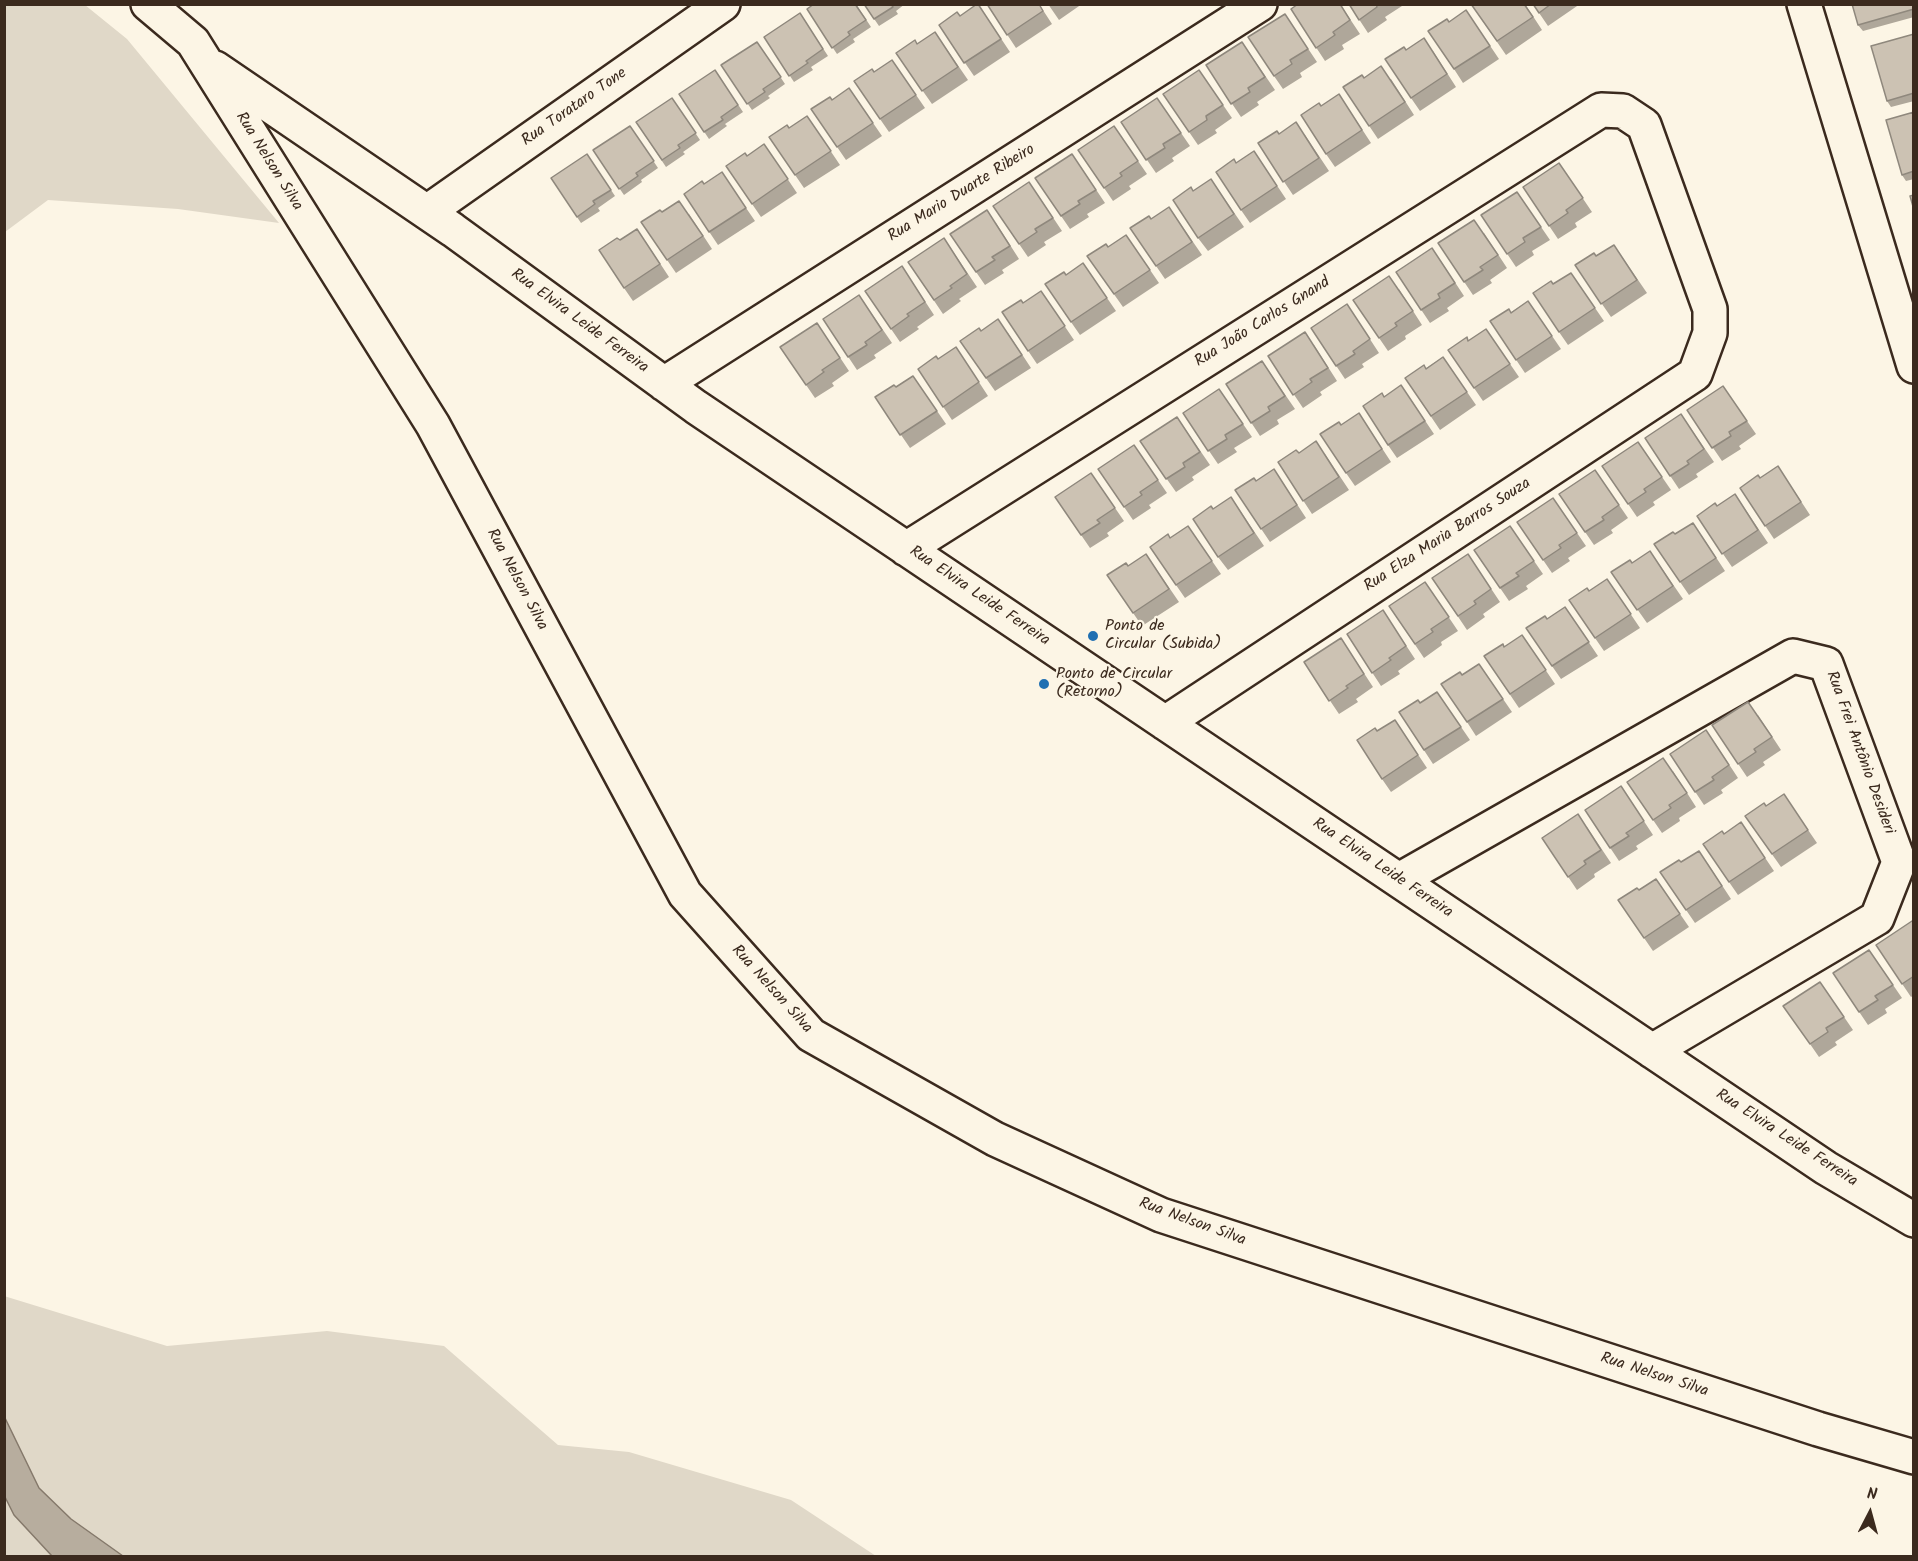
<!DOCTYPE html>
<html>
<head>
<meta charset="utf-8">
<style>
  body { margin:0 }
  #map { position:relative; width:1918px; height:1561px; overflow:hidden; background:#fcf5e5; font-family:Kalam,sans-serif }
  canvas { display:block }
  .frame { position:absolute; inset:0; border:6px solid #3b2a1e; pointer-events:none }
  .north { position:absolute; left:1840px; top:1483px; width:60px; height:60px; -webkit-text-stroke:4px #fcf5e5; paint-order:stroke; rotate:6deg; font-size:16px; font-weight:700; line-height:24px; text-align:center; color:#3b2a1e }
  .north::after { content:''; display:block; margin:auto; width:21px; height:27px; background:#3b2a1e; clip-path:polygon(50% 0,100% 100%,50% 72%,0 100%) }
</style>
</head>
<body>
<div id="map">
<canvas width="1918" height="1561"></canvas>
<div class="frame"></div>
<div class="north">N</div>
</div>
<script>
const c = document.querySelector('canvas').getContext('2d');
c.lineJoin = 'round';
function fill(path, color) { c.fillStyle = color; c.fill(path, 'evenodd'); }
function trace(path, color, width, dash) { c.strokeStyle = color; c.lineWidth = width; c.lineCap = dash ? 'butt' : 'round'; c.setLineDash(dash || []); c.stroke(path); }
function drawText(font, color, halo, rows, align = 'center') {
  c.font = font + ' Kalam,sans-serif'; c.lineWidth = 4.5; c.setLineDash([]); c.textBaseline = 'middle'; c.strokeStyle = halo; c.fillStyle = color; for (const [text, x, y, turn = 0] of rows) {
    c.save(); c.translate(x, y); c.rotate((+turn || 0) * Math.PI / 180); c.textAlign = isNaN(turn) ? turn : align; if (halo) c.strokeText(text, 0, 0); c.fillText(text, 0, 0); c.restore();
  }
}
fill(new Path2D(`
  M5 4 85 5 127 39 279 223 178 209 48 200 5 232Z
  M4 1296 167 1346 327 1331 444 1346 558 1445 629 1452 791 1500 876 1556H5Z`), '#e0d8c8');
const water = new Path2D(`
  M5 1418 39 1488 71 1519 123 1556H52L14 1515 5 1497Z`);
fill(water, '#b7ad9e');
trace(water, '#85796b', 1.5);
const street = new Path2D(`
  M148 4 193 42 433 425 685 894 811 1035 995 1139 1161 1215 1818 1429 1914 1457
  M1804 4 1914 366
  M215 68 453 230 696 407 1826 1168 1914 1220
  M427 212 723 4
  M664 384 1260 4
  M906 549 1601 110 1623 111 1644 125 1710 309V333L1695 374 1165 723
  M1399 880 1793 656 1826 664 1899 862 1877 918 1652 1051`);
trace(street, '#3b2a1e', 38);
trace(street, '#fcf5e5', 33);
fill(new Path2D(`
  M856 4 871 27 853 39 855 42 837 54 807 9Z
  M864 4H905L896 11 898 14 879 26Z
  M978 4 1010 52 974 76 939 25 960 16Z
  M987 4H1039L1052 24 1016 48Z
  M1048 4H1082L1059 20Z
  M1340 4 1360 34 1342 45 1344 49 1325 61 1291 9Z
  M1349 4H1402V6L1385 17 1387 20 1368 33Z
  M1471 4H1525L1542 30 1506 55Z
  M1533 4H1580L1548 26Z
  M1914 4V17L1863 31 1858 25Z
  M1466 10 1499 59 1463 83 1454 69 1449 22Z
  M800 13 828 56 811 67 813 70 794 82 764 37Z
  M1285 14 1317 62 1300 73 1302 77 1283 89 1274 76Z
  M935 32 968 80 932 104 896 53 917 44Z
  M1914 34V101L1891 107 1887 101Z
  M757 42 785 84 768 96 770 98 752 110 721 65Z
  M1242 42 1275 90 1257 102 1259 105 1241 117 1206 65Z
  M1406 50 1433 51 1456 87 1420 111 1411 98Z
  M892 60 925 108 889 132 880 119 875 72Z
  M715 70 743 112 725 124 727 126 709 139 679 94Z
  M1199 70 1232 118 1215 130 1217 133 1198 145 1163 94Z
  M1364 78 1391 79 1414 115 1378 139 1343 87Z
  M849 88 882 136 846 160 811 109 832 100Z
  M1339 94 1371 143 1335 167 1326 154 1321 106Z
  M672 98 700 140 683 152 685 154 666 167 636 122Z
  M1157 98 1190 146 1172 158 1174 161 1156 173 1121 122Z
  M1914 112V179L1906 181 1902 175Z
  M807 116 840 165 804 188 769 137 790 128Z
  M630 126 658 168 641 180 642 182 624 195 593 150Z
  M1114 126 1147 174 1129 186 1131 189 1113 201 1078 150Z
  M1279 134 1305 135 1329 171 1293 195 1258 143Z
  M764 144 797 193 761 217 726 166 747 156Z
  M1254 151 1286 199 1250 223 1241 210Z
  M587 154 615 196 598 208 600 211 581 223 551 178Z
  M1559 163 1592 212 1575 223 1577 227 1558 239 1523 187Z
  M1081 167 1105 203 1087 214 1089 217 1070 229 1035 178Z
  M1211 179 1244 227 1208 251 1198 238 1193 191Z
  M704 184 731 186 755 221 718 245 684 194Z
  M1517 192 1550 240 1532 251 1534 255 1516 267 1481 215Z
  M1038 195 1062 231 1044 242 1046 245 1028 257 993 206Z
  M1169 207 1202 255 1165 279 1130 228 1151 219Z
  M662 212 689 214 712 249 676 273 641 222Z
  M996 223 1019 259 1002 270 1004 273 985 285 950 234Z
  M1484 233 1507 268 1490 280 1492 283 1473 295 1438 243Z
  M1126 235 1159 283 1123 307 1087 256 1109 247Z
  M944 238 977 287 959 299 961 301 943 314 908 262Z
  M620 240 646 242 669 277 633 301 624 288Z
  M1614 245 1647 293 1611 317 1575 265 1596 256Z
  M1441 261 1464 296 1447 308 1449 311 1430 323 1396 272Z
  M1083 263 1116 311 1080 335 1071 322 1066 275Z
  M902 266 934 315 917 327 919 329 900 342 865 291Z
  M1571 273 1604 321 1568 345 1559 332 1554 284Z
  M1399 289 1422 325 1405 336 1406 339 1388 351 1353 300Z
  M1041 291 1074 340 1037 364 1002 312 1024 303Z
  M859 295 892 343 874 355 876 358 857 370 823 319Z
  M1528 301 1561 349 1525 373 1490 321 1511 312Z
  M1347 304 1379 353 1362 364 1364 367 1345 379 1311 328Z
  M817 323 849 371 832 383 834 386 815 398 780 347Z
  M1486 329 1519 377 1483 401 1474 388 1469 340Z
  M1008 333 1031 368 995 391 960 341Z
  M1314 345 1337 381 1320 392 1322 395 1303 408 1268 356Z
  M956 347 988 396 952 420 918 369 938 359Z
  M1443 357 1476 405 1440 430 1405 378 1426 368Z
  M1262 361 1295 409 1277 420 1279 424 1260 436 1226 384Z
  M913 376 946 424 910 448 875 397 896 387Z
  M1723 386 1756 434 1739 446 1741 449 1722 461 1687 410Z
  M1219 389 1252 437 1234 448 1237 452 1218 464 1183 413Z
  M1384 397 1410 398 1434 434 1397 458 1388 445Z
  M1359 413 1391 462 1355 486 1346 473Z
  M1681 414 1714 462 1696 474 1698 477 1679 489 1645 438Z
  M1177 417 1210 465 1192 477 1194 480 1176 492 1140 441Z
  M1638 442 1671 490 1653 502 1655 505 1637 517 1602 466Z
  M1134 445 1167 493 1149 505 1151 508 1133 520 1098 469Z
  M1299 453 1325 454 1349 490 1312 514 1278 462Z
  M1274 469 1306 518 1270 542 1235 490 1256 481Z
  M1595 470 1628 518 1611 530 1613 533 1594 545 1559 494Z
  M1091 473 1124 521 1107 533 1109 536 1090 548 1055 497Z
  M1760 478 1787 480 1810 515 1774 539 1740 488Z
  M1735 494 1768 543 1732 567 1697 516 1717 506Z
  M1231 497 1264 546 1228 570 1218 557 1213 509Z
  M1553 498 1586 546 1568 558 1570 561 1552 573 1517 522Z
  M1188 526 1221 574 1185 598 1176 585Z
  M1510 526 1543 574 1526 586 1528 589 1509 601 1474 550Z
  M1675 534 1702 536 1725 571 1689 595 1654 544Z
  M1650 551 1683 599 1647 623 1611 572 1632 563Z
  M1146 554 1179 602 1142 626 1107 575 1128 566Z
  M1468 554 1500 602 1483 614 1485 617 1467 630 1432 578Z
  M1607 579 1640 628 1604 651 1595 638Z
  M1425 582 1458 631 1441 642 1442 645 1424 658 1389 606Z
  M1565 607 1598 656 1561 679 1552 666Z
  M1392 624 1415 659 1398 671 1400 674 1381 686 1347 634Z
  M1522 635 1555 684 1519 708 1484 656 1505 647Z
  M1341 638 1373 687 1356 699 1358 702 1339 714 1304 662Z
  M1479 664 1512 712 1476 736 1467 722Z
  M1437 692 1470 740 1433 764 1399 712 1420 703Z
  M1758 715 1781 750 1763 762 1765 765 1747 777 1712 725Z
  M1395 720 1427 768 1391 792 1382 779 1377 731Z
  M1715 743 1738 778 1721 790 1723 793 1704 805 1670 754Z
  M1673 771 1696 807 1679 818 1680 821 1662 833 1627 782Z
  M1621 786 1653 835 1636 846 1638 849 1619 861 1585 810Z
  M1767 806 1793 808 1817 843 1781 867 1745 816Z
  M1741 822 1774 871 1738 895 1729 882 1724 834Z
  M1587 827 1611 863 1594 874 1595 877 1577 890 1542 838Z
  M1708 864 1731 899 1695 923 1660 872Z
  M1656 879 1689 927 1653 951 1618 900 1639 890Z
  M1914 923V995L1911 997 1876 945Z
  M1869 950 1902 998 1885 1009 1887 1013 1868 1025 1833 973Z
  M1820 982 1853 1030 1835 1042 1837 1045 1819 1057 1810 1044Z`), '#afa79a');
const building = new Path2D(`
  M814 4H855L866 20 848 32 850 35 832 48 807 9Z
  M864 4H891L893 7 874 19Z
  M977 4H978L1001 39 964 63 939 25 957 12 960 16Z
  M987 4H1039L1043 11 1007 35Z
  M1298 4H1340L1350 20 1333 32 1335 35 1316 48 1291 9Z
  M1349 4H1376L1377 7 1359 20Z
  M1471 4H1524L1533 17 1497 41Z
  M1533 4H1551L1539 13Z
  M1852 4H1914V9L1858 25Z
  M1466 10 1490 46 1454 69 1428 31 1447 19 1449 22Z
  M800 13 823 49 806 61 808 63 789 76 764 37Z
  M1285 14 1308 49 1290 60 1292 64 1274 76 1248 37Z
  M935 32 958 67 922 91 896 53 915 40 917 44Z
  M1914 34V93L1887 101 1871 46Z
  M1424 38 1447 74 1411 98 1385 59 1404 47 1406 50Z
  M757 42 781 77 763 89 765 92 747 104 721 65Z
  M1242 42 1265 77 1248 88 1250 92 1231 104 1206 65Z
  M892 60 916 95 880 119 854 81 872 69 874 72Z
  M1381 66 1405 102 1369 126 1343 87 1362 75 1364 78Z
  M715 70 738 105 721 117 723 120 704 132 679 94Z
  M1199 70 1223 105 1206 116 1207 120 1189 132 1163 94Z
  M849 88 873 123 837 147 811 109 830 97 832 100Z
  M1339 94 1362 130 1326 154 1301 115 1319 103 1321 106Z
  M672 98 696 133 678 145 680 148 662 160 636 122Z
  M1157 98 1181 133 1163 144 1165 148 1146 160 1121 122Z
  M1914 112V171L1902 175 1886 120Z
  M807 116 831 151 795 175 769 137 787 125 789 128Z
  M1296 122 1319 158 1283 182 1258 143 1277 131 1279 134Z
  M630 126 654 161 636 173 638 176 619 189 593 150Z
  M1114 126 1138 161 1120 173 1122 176 1104 188 1078 150Z
  M764 144 788 179 752 204 726 166 745 153 747 156Z
  M1254 151 1277 186 1241 210 1216 172 1234 159 1236 163Z
  M587 154 611 190 593 201 595 204 577 217 551 178Z
  M1072 154 1096 190 1078 201 1080 204 1061 216 1035 178Z
  M1559 163 1583 198 1566 210 1568 213 1549 226 1523 187Z
  M722 172 746 208 709 232 684 194 702 181 704 184Z
  M1211 179 1234 214 1198 238 1173 200 1191 187 1193 191Z
  M1029 182 1053 218 1035 229 1037 232 1019 244 993 206Z
  M1517 192 1541 227 1523 238 1525 242 1507 254 1481 215Z
  M1914 195V210L1910 196Z
  M679 201 703 236 667 260 641 222 660 210 662 212Z
  M1169 207 1192 242 1156 266 1130 228 1149 216 1151 219Z
  M987 210 1010 246 992 257 995 260 976 272 950 234Z
  M1474 220 1498 255 1480 267 1483 270 1464 282 1438 243Z
  M637 229 660 264 624 288 599 250 617 238 620 240Z
  M1126 235 1150 270 1114 294 1087 256 1106 244 1108 247Z
  M944 238 967 274 950 286 952 288 934 300 908 262Z
  M1614 245 1637 280 1601 304 1575 265 1594 253 1596 256Z
  M1432 248 1455 283 1438 294 1440 298 1421 310 1396 272Z
  M1083 263 1107 298 1071 322 1045 284 1064 272 1066 275Z
  M902 266 925 302 907 314 909 316 891 329 865 291Z
  M1571 273 1595 308 1559 332 1533 293 1551 281 1553 284Z
  M1389 276 1413 311 1395 323 1397 326 1379 338 1353 300Z
  M1041 291 1065 326 1028 351 1002 312 1021 300 1023 303Z
  M859 295 882 330 865 342 867 345 848 357 823 319Z
  M1528 301 1552 336 1516 360 1490 321 1509 309 1511 313Z
  M1347 304 1370 339 1353 351 1355 354 1336 366 1311 328Z
  M998 319 1022 355 986 378 960 341 979 328 981 331Z
  M817 323 840 358 822 370 824 372 806 385 780 347Z
  M1486 329 1510 364 1474 388 1448 350 1467 337 1468 341Z
  M1305 332 1328 368 1310 379 1312 382 1293 395 1268 356Z
  M956 347 979 382 943 407 918 369 936 356 938 359Z
  M1443 357 1467 392 1431 416 1405 378 1424 365 1426 369Z
  M1262 361 1285 396 1268 407 1270 411 1251 423 1226 384Z
  M913 376 937 411 900 435 875 397 894 385 896 387Z
  M1401 385 1425 421 1388 445 1363 406 1382 393 1384 397Z
  M1723 386 1747 421 1729 432 1731 436 1712 448 1687 410Z
  M1219 389 1243 424 1225 435 1227 439 1208 451 1183 413Z
  M1359 413 1382 449 1346 473 1320 434 1339 422 1341 425Z
  M1681 414 1704 449 1687 461 1689 464 1670 476 1645 438Z
  M1177 417 1200 452 1183 463 1185 467 1166 479 1140 441Z
  M1316 441 1339 477 1303 501 1278 462 1296 450 1299 453Z
  M1638 442 1662 477 1644 489 1646 492 1628 504 1602 466Z
  M1134 445 1158 480 1140 492 1142 495 1124 507 1098 469Z
  M1778 466 1801 502 1765 526 1740 488 1758 475 1760 478Z
  M1274 469 1297 505 1261 529 1235 490 1254 478 1256 481Z
  M1595 470 1619 505 1602 517 1604 520 1585 532 1559 494Z
  M1091 473 1115 508 1097 520 1100 523 1081 535 1055 497Z
  M1735 494 1758 530 1722 554 1697 516 1715 503 1717 506Z
  M1231 497 1254 533 1218 557 1193 519 1211 506 1213 509Z
  M1553 498 1577 533 1559 545 1561 548 1543 560 1517 522Z
  M1693 523 1716 558 1680 582 1654 544 1673 532 1675 534Z
  M1188 526 1212 561 1176 585 1150 547 1168 534 1170 538Z
  M1510 526 1534 561 1516 573 1519 576 1500 588 1474 550Z
  M1650 551 1673 586 1637 610 1611 572 1630 560 1632 563Z
  M1146 554 1169 589 1133 613 1107 575 1126 563 1128 566Z
  M1468 554 1491 589 1474 601 1476 604 1458 616 1432 578Z
  M1607 579 1631 614 1595 638 1569 600 1587 588 1589 591Z
  M1425 582 1449 617 1431 629 1433 632 1415 644 1389 606Z
  M1565 607 1589 642 1552 666 1526 628 1545 616 1547 619Z
  M1383 610 1406 646 1389 658 1391 660 1372 673 1347 634Z
  M1522 635 1546 670 1510 694 1484 656 1503 644 1504 647Z
  M1341 638 1364 674 1346 686 1348 688 1329 701 1304 662Z
  M1479 664 1503 699 1467 722 1441 684 1460 672 1462 675Z
  M1437 692 1461 727 1424 750 1399 712 1418 700 1420 703Z
  M1748 702 1772 737 1754 749 1756 752 1738 764 1712 725Z
  M1395 720 1418 755 1382 779 1357 740 1375 728 1377 731Z
  M1706 730 1729 765 1712 777 1714 780 1695 792 1670 754Z
  M1663 758 1687 793 1669 805 1671 808 1653 820 1627 782Z
  M1621 786 1644 821 1626 833 1629 836 1610 848 1585 810Z
  M1784 794 1808 830 1772 854 1745 816 1764 803 1766 806Z
  M1578 814 1601 850 1584 861 1586 864 1568 877 1542 838Z
  M1741 822 1765 858 1729 882 1703 844 1722 831 1724 834Z
  M1699 851 1722 886 1686 910 1660 872 1679 860 1681 862Z
  M1656 879 1680 914 1644 938 1618 900 1637 888 1639 890Z
  M1912 921 1914 923V976L1902 984 1876 945Z
  M1869 950 1893 985 1875 996 1878 1000 1859 1012 1833 973Z
  M1820 982 1844 1017 1826 1028 1828 1032 1810 1044 1783 1006Z`);
fill(building, '#ccc2b3');
trace(building, '#8f887d', 1.5);
for (const [x, y, r, color] of [
  [1093,636,6,"#1f6fb2"],
  [1044,684,6,"#1f6fb2"]
]) { const dot = new Path2D(); dot.arc(x, y, r, 0, 2 * Math.PI); c.fillStyle = color; c.fill(dot); trace(dot, '#fcf5e5', 2); }
drawText('16px', '#3b2a1e', '#fcf5e5', [
  ["Rua Torataro Tone",575,108,-35],
  ["Rua Nelson Silva",268,162,58],
  ["Rua Mario Duarte Ribeiro",962,194,-32],
  ["Rua Elvira Leide Ferreira",579,322,36],
  ["Rua João Carlos Gnand",1263,323,-32],
  ["Rua Elza Maria Barros Souza",1448,536,-33],
  ["Rua Nelson Silva",516,580,62],
  ["Rua Elvira Leide Ferreira",979,597,34],
  ["Rua Frei Antônio Desideri",1859,753,70],
  ["Rua Elvira Leide Ferreira",1382,869,34],
  ["Rua Nelson Silva",771,990,48],
  ["Rua Elvira Leide Ferreira",1786,1139,33],
  ["Rua Nelson Silva",1192,1223,20],
  ["Rua Nelson Silva",1654,1376,18]
]);
drawText('16px', '#3b2a1e', '#fcf5e5', [
  ["Ponto de",1105,627],
  ["Circular (Subida)",1105,645],
  ["Ponto de Circular",1056,675],
  ["(Retorno)",1056,693]
], 'left');
</script>
</body>
</html>
